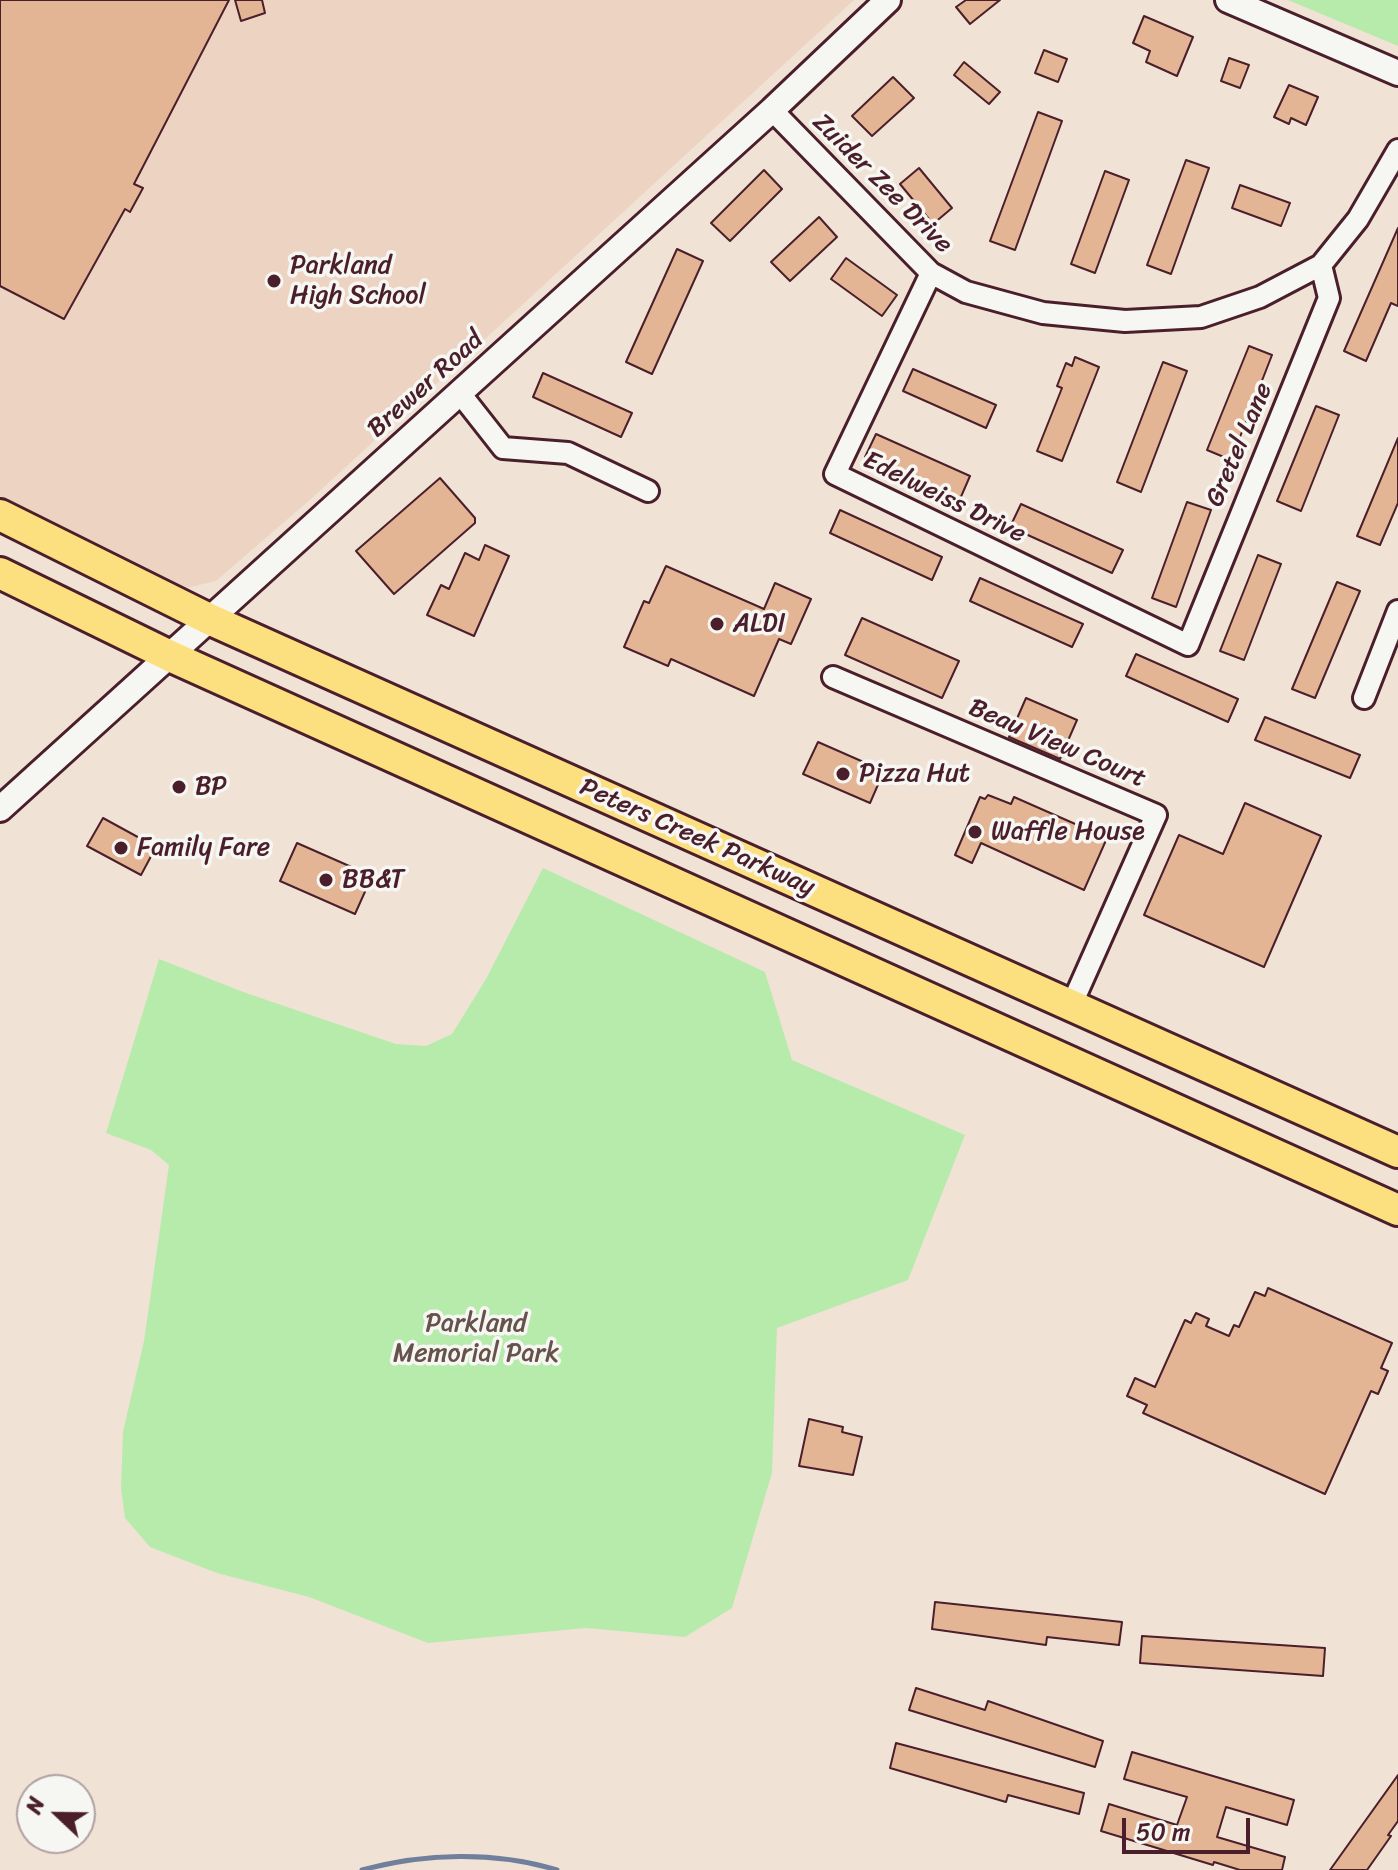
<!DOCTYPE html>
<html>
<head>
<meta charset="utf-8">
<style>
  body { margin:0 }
  #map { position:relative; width:1398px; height:1870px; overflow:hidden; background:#f1e2d6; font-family:Sriracha,sans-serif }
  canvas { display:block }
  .north { position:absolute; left:16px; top:1774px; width:80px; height:80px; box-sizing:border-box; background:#f6f6f2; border:2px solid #b1a0a2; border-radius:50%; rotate:292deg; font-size:22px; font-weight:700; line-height:32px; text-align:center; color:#4a1f2b }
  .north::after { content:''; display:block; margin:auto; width:28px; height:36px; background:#4a1f2b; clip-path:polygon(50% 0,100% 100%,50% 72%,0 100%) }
  .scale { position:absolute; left:1122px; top:1818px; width:128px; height:36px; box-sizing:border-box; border:4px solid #4a1f2b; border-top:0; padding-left:10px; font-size:24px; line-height:28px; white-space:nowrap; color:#4a1f2b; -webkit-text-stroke:6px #f6f6f2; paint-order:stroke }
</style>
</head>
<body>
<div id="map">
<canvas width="1398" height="1870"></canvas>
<div class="north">N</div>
<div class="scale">50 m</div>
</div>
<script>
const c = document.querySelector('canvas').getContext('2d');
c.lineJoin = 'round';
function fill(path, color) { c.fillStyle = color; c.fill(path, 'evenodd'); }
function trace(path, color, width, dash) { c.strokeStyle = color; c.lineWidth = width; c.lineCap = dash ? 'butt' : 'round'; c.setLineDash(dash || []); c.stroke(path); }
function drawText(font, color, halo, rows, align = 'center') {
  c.font = font + ' Sriracha,sans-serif'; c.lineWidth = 7; c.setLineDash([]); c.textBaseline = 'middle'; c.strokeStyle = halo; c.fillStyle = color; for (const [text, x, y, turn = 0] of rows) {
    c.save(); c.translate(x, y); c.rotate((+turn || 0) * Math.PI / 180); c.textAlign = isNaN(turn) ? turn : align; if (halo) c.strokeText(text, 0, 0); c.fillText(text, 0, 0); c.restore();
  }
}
fill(new Path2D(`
  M0 0H854L312 498 216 581 178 590 0 497Z`), '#edd4c2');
fill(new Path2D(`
  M1288 0H1398V46Z
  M543 868 765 972 792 1060 965 1135 908 1280 777 1328 772 1473 732 1608 685 1637 586 1628 428 1643 309 1597 217 1573 150 1547 125 1518 121 1488 123 1432 144 1341 169 1165 151 1150 106 1133 159 959 246 993 396 1044 426 1046 452 1034 486 979Z`), '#b7ebac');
trace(new Path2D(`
  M362 1870C424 1853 495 1851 557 1870`), '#707f9c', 5);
const building = new Path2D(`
  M0 0H229L134 184 143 188 130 212 125 209 64 319 0 286Z
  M235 0H262L265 13 241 21Z
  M966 0H1000L970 24 956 7Z
  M1144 16 1193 37 1177 76 1146 62 1150 51 1133 43Z
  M1044 50 1067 59 1058 82 1035 73Z
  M1229 58 1249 65 1240 88 1221 81Z
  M964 62 1000 92 989 104 954 75Z
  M893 77 914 98 872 136 852 116Z
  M1289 85 1318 97 1306 125 1291 118 1289 124 1274 117Z
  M1038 112 1062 121 1015 250 990 241Z
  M1186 160 1209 168 1171 274 1147 265Z
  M919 168 952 208 933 224 900 184Z
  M764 170 782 189 730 241 711 223Z
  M1105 171 1129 180 1095 273 1071 264Z
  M1240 185 1290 203 1281 226 1232 208Z
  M819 217 837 237 790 281 771 262Z
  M1398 228V306L1391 303 1366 361 1344 351Z
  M677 249 703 261 652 374 626 362Z
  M846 258 897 295 882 316 831 279Z
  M1249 346 1272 355 1231 460 1207 450Z
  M1075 357 1099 367 1062 461 1037 451 1062 388 1057 386 1066 363 1072 366Z
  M1163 362 1187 371 1141 492 1117 482Z
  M913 369 996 405 986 428 903 391Z
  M543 373 632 413 621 437 533 397Z
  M1316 406 1339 415 1301 511 1277 501Z
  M876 434 970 476 960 499 865 457Z
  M1398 438V503L1380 545 1357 536Z
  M440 478 475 518V523L394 594 356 551Z
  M1187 502 1211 510 1176 607 1152 598Z
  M1021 504 1123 550 1112 573 1010 527Z
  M840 510 942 557 932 580 830 533Z
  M485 545 509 556 474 636 427 615 441 585 449 589 465 553 479 560Z
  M1258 555 1281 564 1244 660 1220 651Z
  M666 566 764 609 775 583 811 599 791 644 779 639 754 696 671 659 668 666 624 647 644 601 649 603Z
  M980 578 1083 624 1072 647 970 601Z
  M1337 582 1360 591 1315 698 1292 689Z
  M862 618 959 661 942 698 845 655Z
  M1136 654 1238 699 1228 722 1126 676Z
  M1026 698 1077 720 1060 759 1009 737Z
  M1265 717 1360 755 1350 778 1255 740Z
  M818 742 884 771 870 803 803 774Z
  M988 795 1011 804 1014 797 1107 838 1084 890 981 843 972 863 955 855 980 797 985 799Z
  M1245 803 1321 836 1264 967 1144 915 1179 835 1223 854Z
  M103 818 156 847 141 875 87 846Z
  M297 843 372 876 355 914 280 881Z
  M1268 1288 1392 1343 1381 1368 1388 1371 1378 1394 1371 1391 1325 1494 1143 1413 1147 1405 1127 1396 1135 1378 1155 1387 1185 1320 1191 1323 1196 1313 1209 1319 1206 1326 1229 1336 1234 1325 1239 1327 1255 1292 1265 1296Z
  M809 1419 843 1427 842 1432 862 1437 853 1475 799 1466Z
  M935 1602 1122 1622 1119 1645 1047 1637 1046 1645 932 1629Z
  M1142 1636 1325 1648 1323 1676 1140 1663Z
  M916 1688 985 1710 988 1701 1103 1741 1095 1767 909 1710Z
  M896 1743 1084 1793 1079 1814 1008 1795 1006 1802 890 1768Z
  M1132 1752 1294 1800 1287 1825 1226 1807 1217 1837 1285 1857 1282 1870H1240L1214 1862 1213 1865 1101 1831 1109 1804 1177 1825 1187 1797 1124 1779Z
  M1398 1775V1821L1388 1835 1391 1836 1367 1870H1330Z`);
fill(building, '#e4b595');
trace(building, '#4a1f2b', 2);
const minor = new Path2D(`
  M772 110 931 273 966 292 1043 313 1125 321 1201 317 1260 297 1321 265 1358 219 1398 150
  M931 273 835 474 1188 645 1329 298 1321 265
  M459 392 503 448 568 453 648 491
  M833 677 1156 815 1071 1006
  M1364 698 1398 611`);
const tertiary = new Path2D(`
  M1228 0 1398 73
  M0 809 772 110 888 0`);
const primary = new Path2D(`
  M0 515 209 619 1398 1152
  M0 573 170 656 1398 1210`);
trace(minor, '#4a1f2b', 26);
trace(tertiary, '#4a1f2b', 30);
trace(primary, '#4a1f2b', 36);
trace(minor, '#f6f6f2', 20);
trace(tertiary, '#f6f6f2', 24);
trace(primary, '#fce080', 30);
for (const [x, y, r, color] of [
  [274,281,8,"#4a1f2b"],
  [717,624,8,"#4a1f2b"],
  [843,774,8,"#4a1f2b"],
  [179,787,8,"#4a1f2b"],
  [975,832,8,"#4a1f2b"],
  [121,848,8,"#4a1f2b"],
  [326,880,8,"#4a1f2b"]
]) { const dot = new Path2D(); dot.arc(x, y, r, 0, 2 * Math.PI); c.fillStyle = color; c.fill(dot); trace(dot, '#f6f6f2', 3); }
drawText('26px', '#4a1f2b', '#f6f6f2', [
  ["Zuider Zee Drive",882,184,45],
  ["Brewer Road",426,385,-42],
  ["Gretel Lane",1240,445,-67],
  ["Edelweiss Drive",944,498,26],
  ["Beau View Court",1057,744,23],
  ["Peters Creek Parkway",697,838,24]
]);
drawText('26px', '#4a1f2b', '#f6f6f2', [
  ["Parkland",290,266],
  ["High School",290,296],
  ["ALDI",733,624],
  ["Pizza Hut",859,774],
  ["BP",195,787],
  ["Waffle House",991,832],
  ["Family Fare",137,848],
  ["BB&T",342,880]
], 'left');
drawText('26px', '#65524b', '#f6f6f2', [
  ["Parkland",476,1324],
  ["Memorial Park",476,1354]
]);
</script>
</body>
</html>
